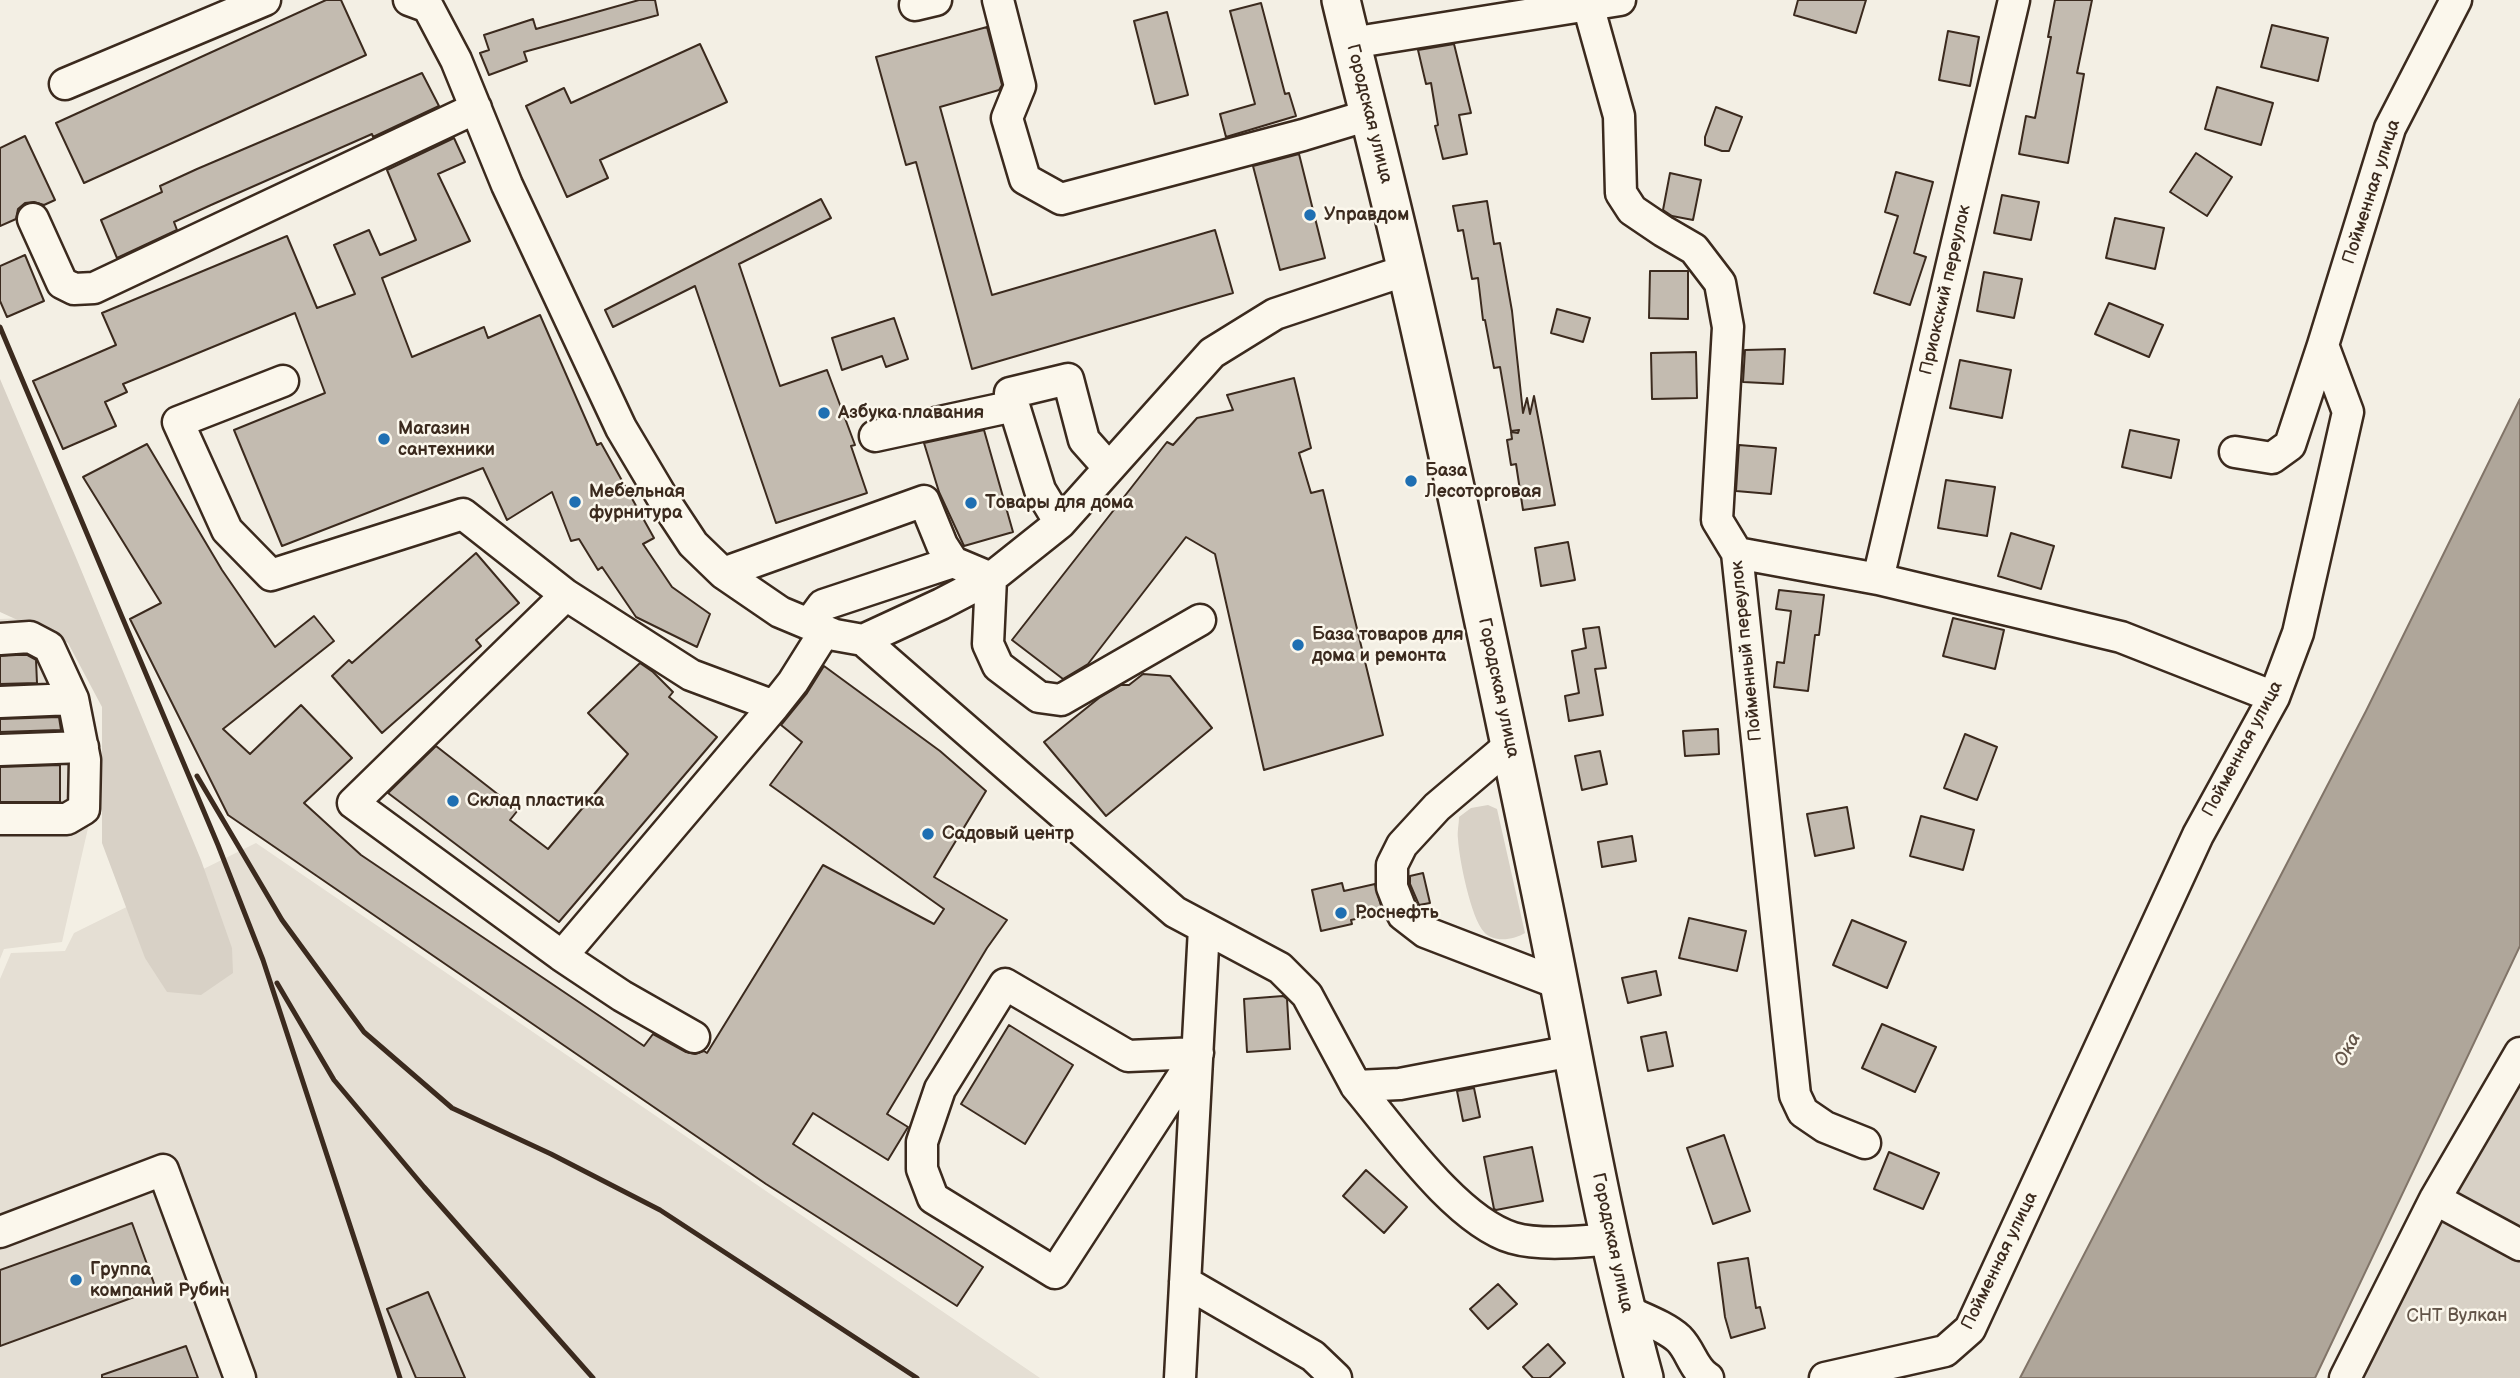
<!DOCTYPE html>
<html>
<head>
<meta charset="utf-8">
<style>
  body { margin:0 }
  canvas { display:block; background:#f3efe4 }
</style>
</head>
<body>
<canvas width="2520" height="1378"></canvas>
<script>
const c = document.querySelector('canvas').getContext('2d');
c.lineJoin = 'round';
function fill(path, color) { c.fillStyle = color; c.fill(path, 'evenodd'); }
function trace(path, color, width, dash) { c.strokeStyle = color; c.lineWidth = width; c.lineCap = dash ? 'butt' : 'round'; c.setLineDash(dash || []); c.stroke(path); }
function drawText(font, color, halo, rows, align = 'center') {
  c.font = font + ' "Balsamiq Sans",sans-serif'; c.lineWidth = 5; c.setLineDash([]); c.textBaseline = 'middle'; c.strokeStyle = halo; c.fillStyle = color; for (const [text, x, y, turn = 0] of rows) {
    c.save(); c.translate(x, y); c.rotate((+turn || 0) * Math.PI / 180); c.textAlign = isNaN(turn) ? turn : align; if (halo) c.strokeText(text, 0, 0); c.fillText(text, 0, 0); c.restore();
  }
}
fill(new Path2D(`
  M49 617 91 815 62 942 4 949 0 959V619Z
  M256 843 1040 1378H0V979L11 953 65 951 74 933Z`), '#e5dfd4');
fill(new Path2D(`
  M0 379 77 560 201 860 232 948 233 973 201 995 167 992 145 958 102 843V707L68 643 0 612Z
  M1488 805 1497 809 1525 933C1514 940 1493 943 1484 932 1471 918 1459 859 1458 839 1457 832 1459 824 1459 817L1471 808Z
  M2520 1057V1378H2356Z`), '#d8d1c6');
const water = new Path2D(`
  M2520 399V946L2315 1378H2020L2366 711Z`);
fill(water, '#afa69a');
trace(water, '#817468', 2);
const building = new Path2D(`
  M326 0H341L366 55 84 183 56 123Z
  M639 0H655L658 15 524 52 527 61 489 75 480 53 489 50 484 35 533 19 536 29Z
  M1798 0H1866L1856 33 1794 15Z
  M2055 0H2092L2077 73 2084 74 2068 163 2019 154 2026 116 2035 118 2051 37H2048Z
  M1261 3 1285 94 1289 93 1296 116 1226 137 1220 114 1255 104 1230 11Z
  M1167 12 1188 95 1155 104 1134 21Z
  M2272 25 2328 38 2318 81 2261 67Z
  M987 27 1002 85 999 90 940 107 992 295 1215 230 1233 293 972 369 916 162 906 165 876 57Z
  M1948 31 1979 37 1970 86 1939 80Z
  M700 44 727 102 600 160 608 178 567 197 526 106 564 88 571 103Z
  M1454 44 1471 113 1459 115 1467 154 1443 159 1435 126 1438 125 1431 83 1426 84 1418 50Z
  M422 73 439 106 373 137 372 134 211 205 174 222 177 230 117 258 101 220 162 192 160 186 197 169Z
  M2217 87 2273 103 2261 145 2205 129Z
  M1716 107 1742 117 1729 151H1722L1705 145V137Z
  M25 136 55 200 44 205 34 202 25 203 18 209 16 219 0 226V148Z
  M454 138 465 162 438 174 470 241 382 278 412 357 484 327 488 338 540 315 597 445 601 443 654 538 643 544 672 587 710 614 697 647 636 617 602 567 598 570 579 539 571 541 552 492 507 520 483 468 282 546 234 430 325 393 295 313 123 384 127 392 105 402 116 426 63 449 33 381 116 345 102 313 287 236 317 308 355 294 334 245 369 230 380 255 416 240 387 170Z
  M2196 153 2232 177 2207 216 2170 192Z
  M1299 154 1325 258 1280 270 1253 166Z
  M1896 172 1933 182 1914 253 1926 257 1910 305 1874 293 1898 216 1885 212Z
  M1670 173 1701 180 1693 220 1672 216 1663 210Z
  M2002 195 2039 202 2031 240 1994 233Z
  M821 199 831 218 739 264 780 386 827 370 855 445 851 446 867 493 776 523 695 286 613 327 605 310Z
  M1487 201 1494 244 1500 243 1512 311 1523 413 1527 398 1530 414 1534 396 1555 505 1523 510 1516 464 1511 465 1507 440 1512 439 1511 432 1518 433 1519 430 1511 431 1500 367 1494 368 1485 320H1483L1478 278 1472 279 1463 230 1458 231 1453 206Z
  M2115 218 2164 228 2155 269 2106 258Z
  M25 255 44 301 7 317 0 301V266Z
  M1650 271H1688V319L1649 318Z
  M1984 272 2022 279 2014 318 1977 311Z
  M2109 303 2163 325 2149 357 2095 334Z
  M1557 309 1590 318 1583 342 1551 333Z
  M894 318 908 359 886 367 882 356 842 370 832 338Z
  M1785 349 1783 384 1743 382 1745 350Z
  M1696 352 1697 398 1652 399 1651 353Z
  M1960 360 2011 370 2002 418 1950 408Z
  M1294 378 1311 448 1299 453 1311 493 1323 490 1383 735 1264 770 1215 554 1186 537 1088 664 1063 679 1012 640 1167 442 1173 445 1197 418 1233 410 1227 395Z
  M984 430 1013 532 964 546 939 492 924 443Z
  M2130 430 2179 440 2171 478 2122 467Z
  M147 444 222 570 275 647 314 616 334 641 223 729 250 754 301 705 352 758 304 803 361 855 644 1046 653 1034 686 1052 695 1054 704 1051 707 1053 823 865 934 924 944 909 770 785 802 742 781 725 807 693 824 666 940 751 986 791 934 877 1007 920 987 948 887 1114 908 1127 888 1160 813 1113 793 1144 983 1267 957 1306 766 1184 228 815 130 619 161 603 83 477Z
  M1739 445 1776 448 1771 494 1736 491Z
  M1946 480 1995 487 1987 536 1938 528Z
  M2011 533 2054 546 2041 589 1998 576Z
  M1568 542 1575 580 1541 586 1535 548Z
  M476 553 519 603 476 640 481 646 382 733 332 676 349 660 352 663Z
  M1779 590 1824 595 1819 635H1815L1808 691 1774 687 1777 662 1784 663 1791 611 1776 609Z
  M1953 618 2004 630 1995 669 1943 656Z
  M1599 627 1606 668 1595 669 1603 715 1569 721 1565 696 1579 693 1572 651 1586 648 1583 629Z
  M16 655H27L36 660 37 683 0 684V656Z
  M640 663 653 672 673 692 669 697 717 737 559 922 388 793 436 746 518 810 510 820 548 849 628 754 588 713Z
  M1143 674 1170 676 1212 728 1106 816 1044 742 1099 698 1121 685H1129Z
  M59 717 61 730 0 732V719Z
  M1718 729 1719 754 1685 756 1683 731Z
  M1965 734 1997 747 1977 800 1944 788Z
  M1600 751 1607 784 1582 790 1575 756Z
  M60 765V802H0V767Z
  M1847 807 1854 848 1815 856 1807 814Z
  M1921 816 1974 830 1963 870 1910 856Z
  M1632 836 1636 861 1602 867 1598 842Z
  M1423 873 1430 903 1419 905 1410 884V876Z
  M1342 883 1344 891 1375 884 1383 913 1351 920 1352 924 1321 931 1312 890Z
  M1689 918 1746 931 1737 971 1679 958Z
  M1852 920 1906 942 1887 988 1833 965Z
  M1656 971 1661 995 1628 1003 1622 978Z
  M1283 996 1287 999 1290 1049 1247 1052 1244 999Z
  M1882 1024 1936 1047 1915 1092 1862 1068Z
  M1009 1025 1073 1065 1025 1144 961 1104Z
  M1666 1032 1673 1066 1648 1071 1641 1037Z
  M1474 1088 1480 1117 1463 1121 1457 1091Z
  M1724 1135 1750 1211 1713 1224 1687 1148Z
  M1532 1147 1543 1201 1496 1210 1494 1209 1484 1157Z
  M1889 1152 1939 1173 1923 1209 1874 1189Z
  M1366 1170 1407 1207 1384 1233 1343 1196Z
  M132 1223 156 1289 0 1346V1270Z
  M1748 1258 1756 1308 1760 1307 1765 1328 1731 1338 1725 1317 1718 1263Z
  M1498 1284 1517 1304 1488 1329 1470 1309Z
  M428 1292 465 1378H416L387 1309Z
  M1548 1344 1565 1363 1549 1378H1533L1523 1367Z
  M186 1346 198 1378H102V1375Z`);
fill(building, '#c3bbb0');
trace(building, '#3b2a1e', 2);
const minor = new Path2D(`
  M409 0 428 7 456 60 507 185 621 428 662 497 693 544 723 573 780 612 835 635 863 640 941 604 991 578 1060 523 1212 353 1275 314 1407 270
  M998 0 1020 86 1007 118 1025 179 1061 199 1303 135 1369 115
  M915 5 936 0
  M1588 5 1619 116 1621 193 1632 210 1663 231 1694 249 1720 283 1728 327 1717 520 1737 553 1795 1095 1803 1112 1825 1127 1865 1143
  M1351 43 1620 0
  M65 84 265 0
  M33 219 62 283 74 289 94 288 476 108
  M283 381 178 422 227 530 271 575 463 514 566 595 691 675 774 706
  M875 436 1014 406
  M2235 452 2272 458 2290 445 2323 345
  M1060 523 1040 490 1010 393 1068 379 1084 440 1108 467
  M1737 553 1878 579 2121 637 2274 697
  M723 573 924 501 942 545 953 562 991 578 988 644 998 666 1039 697 1061 700 1200 620
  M1878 579 2014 0
  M566 595 353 803 562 956 774 706 793 682 825 631
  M809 624 823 605 953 562
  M0 639 30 637 49 647 73 699 85 760 84 809 67 819H0
  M863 640 1175 912 1280 968 1307 995 1356 1086 1400 1084 1572 1051
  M0 702 73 699
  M1510 745 1437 807 1402 845 1392 865V887L1403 915 1425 932 1560 984
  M0 750 83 747
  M562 956 622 996 694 1037
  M1005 984 1128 1056 1198 1053 1055 1273 933 1198 922 1169V1142L940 1089Z
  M1356 1086C1394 1131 1456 1221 1513 1238 1540 1246 1582 1242 1610 1239
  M2435 1199 2520 1245
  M0 1232 163 1170 240 1378
  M1185 1282 1313 1356 1336 1378
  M1625 1310C1641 1318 1665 1326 1679 1339 1691 1351 1693 1369 1708 1378
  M1180 1378 1204 928
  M1825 1378 1945 1351 1970 1329 2198 835 2274 697 2298 633 2348 412 2323 345 2390 128 2456 0
  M2345 1378 2435 1199 2520 1053`);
const major = new Path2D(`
  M1341 0C1363 92 1387 184 1408 276 1454 476 1496 677 1538 879 1573 1045 1599 1214 1644 1378`);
trace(minor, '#3b2a1e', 35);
trace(major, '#3b2a1e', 42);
trace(minor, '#fbf7ec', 30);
trace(major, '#fbf7ec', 37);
trace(new Path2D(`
  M0 327 218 845 263 960 400 1378
  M197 776 282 920 364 1032 452 1108 551 1154 660 1210 917 1378
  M277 983 334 1080 424 1187 593 1378`), '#3b2a1e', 5);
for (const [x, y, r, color] of [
  [1310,215,7,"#1f6fb2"],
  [824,413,7,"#1f6fb2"],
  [384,439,7,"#1f6fb2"],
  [1411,481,7,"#1f6fb2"],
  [575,502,7,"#1f6fb2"],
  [971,503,7,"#1f6fb2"],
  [1298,645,7,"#1f6fb2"],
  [453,801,7,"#1f6fb2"],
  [928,834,7,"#1f6fb2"],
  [1341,913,7,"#1f6fb2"],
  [76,1280,7,"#1f6fb2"]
]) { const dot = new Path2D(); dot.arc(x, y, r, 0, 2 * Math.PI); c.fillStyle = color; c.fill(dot); trace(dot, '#fbf7ec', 2.5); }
drawText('18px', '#3b2a1e', '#fbf7ec', [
  ["Городская улица",1369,114,76],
  ["Пойменная улица",2372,192,-72],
  ["Приокский переулок",1946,290,-77],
  ["Пойменный переулок",1747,651,-96],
  ["Городская улица",1498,688,78],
  ["Пойменная улица",2243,749,-62],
  ["Городская улица",1612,1243,78],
  ["Пойменная улица",2000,1261,-64]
]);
drawText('bold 18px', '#3b2a1e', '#fbf7ec', [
  ["Управдом",1324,215],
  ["Азбука плавания",838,413],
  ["Магазин",398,429],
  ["сантехники",398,450],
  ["База",1425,471],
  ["Лесоторговая",1425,492],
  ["Мебельная",589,492],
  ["фурнитура",589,513],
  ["Товары для дома",985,503],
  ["База товаров для",1312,635],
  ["дома и ремонта",1312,656],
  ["Склад пластика",467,801],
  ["Садовый центр",942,834],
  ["Роснефть",1355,913],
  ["Группа",90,1270],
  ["компаний Рубин",90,1291]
], 'left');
drawText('18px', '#625448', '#fbf7ec', [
  ["СНТ Вулкан",2457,1316]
]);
drawText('italic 19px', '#645549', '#fbf7ec', [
  ["Ока",2348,1050,-62]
]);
</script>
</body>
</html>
